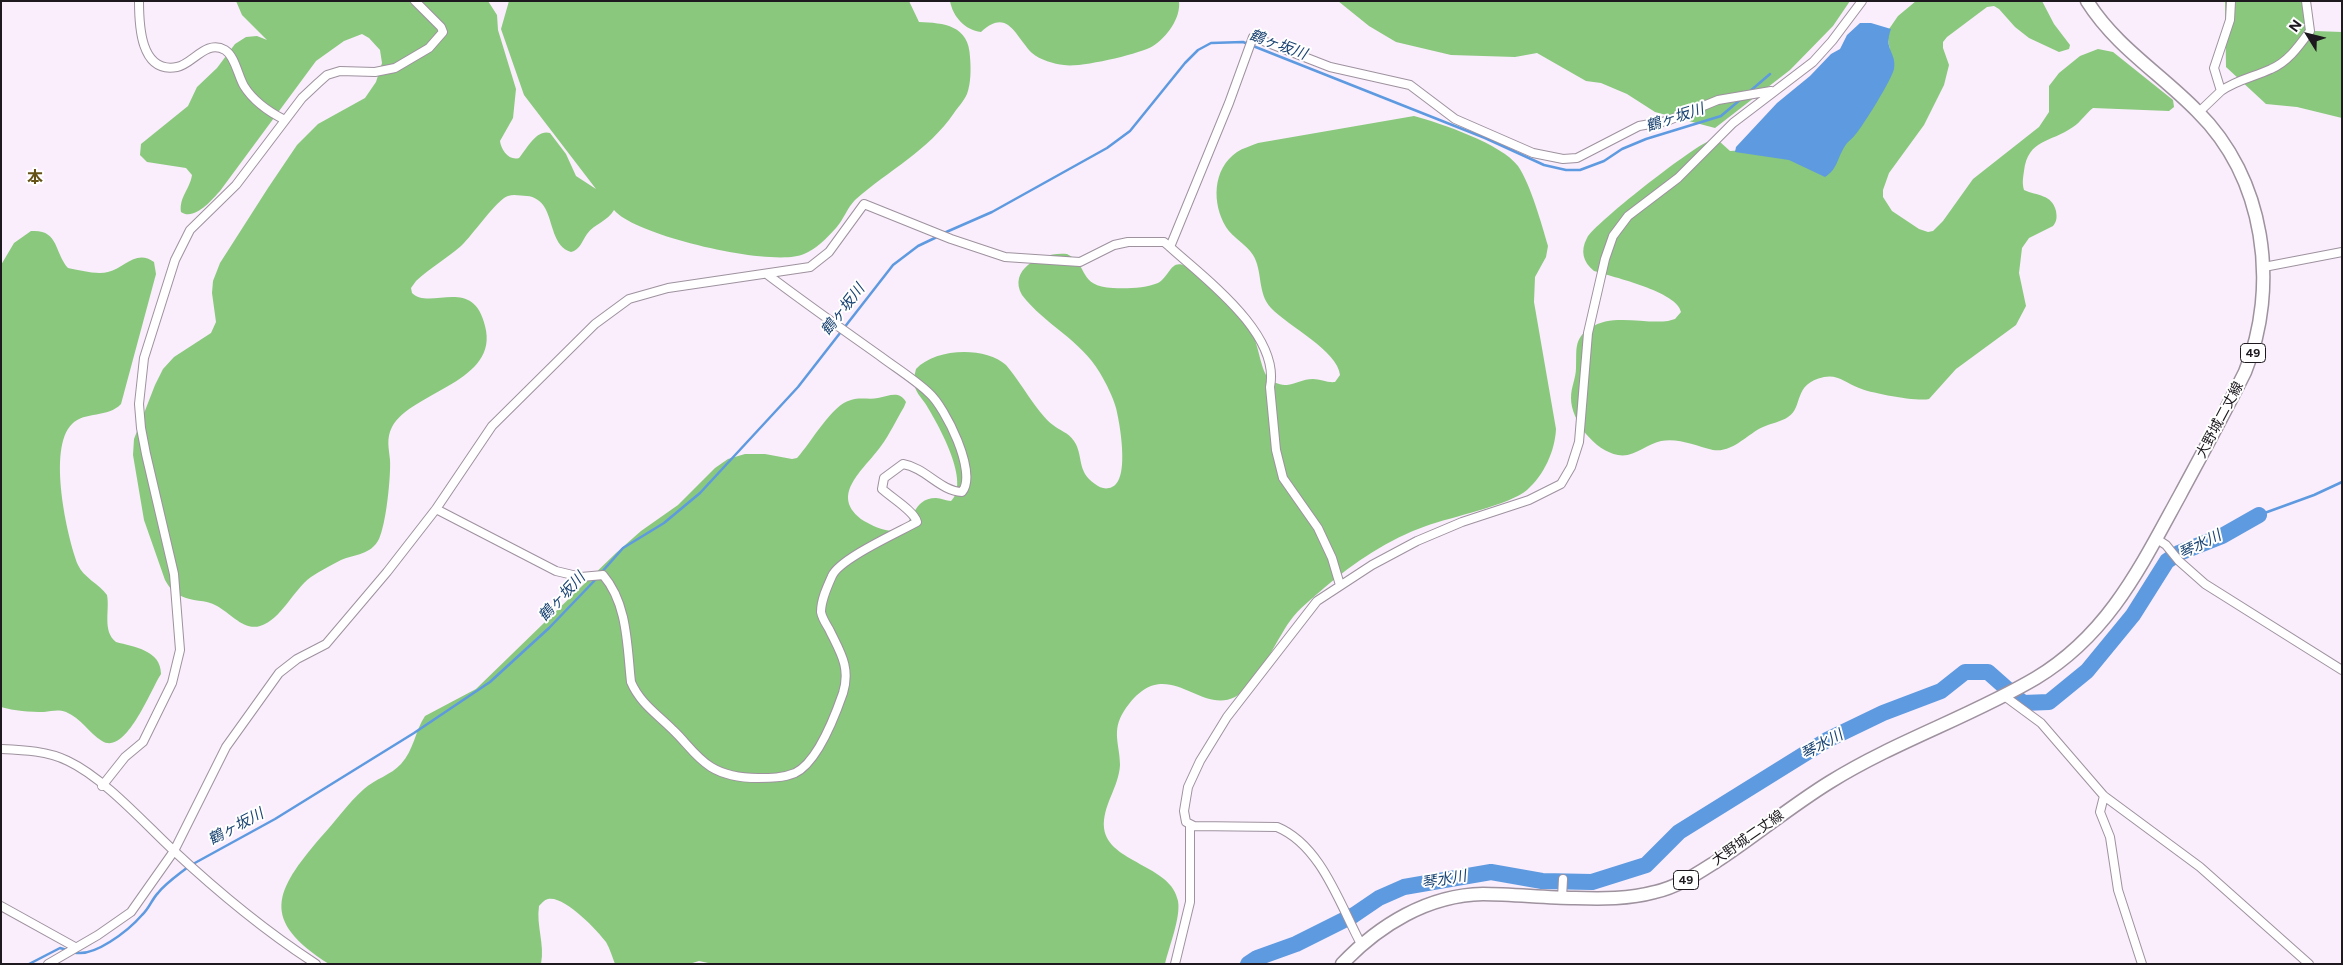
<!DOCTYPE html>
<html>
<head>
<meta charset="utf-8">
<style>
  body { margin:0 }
  #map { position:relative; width:2343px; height:965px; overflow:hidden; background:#faedfc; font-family:Figtree,sans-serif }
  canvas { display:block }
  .frame { position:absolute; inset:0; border:2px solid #1d191e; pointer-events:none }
  .north { position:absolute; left:2283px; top:10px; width:50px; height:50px; -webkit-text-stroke:4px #fff; paint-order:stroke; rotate:306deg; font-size:14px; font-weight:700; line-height:20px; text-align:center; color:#1d191e }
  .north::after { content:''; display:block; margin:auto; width:18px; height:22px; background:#1d191e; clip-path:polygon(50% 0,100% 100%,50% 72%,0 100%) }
</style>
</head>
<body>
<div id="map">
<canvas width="2343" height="965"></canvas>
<div class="frame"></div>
<div class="north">N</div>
</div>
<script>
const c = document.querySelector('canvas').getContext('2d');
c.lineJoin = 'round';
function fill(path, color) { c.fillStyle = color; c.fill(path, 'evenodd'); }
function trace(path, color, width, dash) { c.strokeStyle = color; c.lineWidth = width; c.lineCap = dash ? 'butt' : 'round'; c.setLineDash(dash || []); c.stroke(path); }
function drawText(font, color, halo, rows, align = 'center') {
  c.font = font + ' Figtree,"Noto Sans JP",sans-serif'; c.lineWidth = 4; c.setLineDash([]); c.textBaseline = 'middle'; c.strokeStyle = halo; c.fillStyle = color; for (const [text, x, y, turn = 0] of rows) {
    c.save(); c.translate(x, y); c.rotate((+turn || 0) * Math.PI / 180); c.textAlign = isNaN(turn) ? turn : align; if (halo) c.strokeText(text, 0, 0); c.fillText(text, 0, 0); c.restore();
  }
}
fill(new Path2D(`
  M236 1H488L497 15 498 30 516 89 513 118 500 141C501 150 509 161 519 158 527 149 536 129 550 133L566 154 576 176 596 189 524 95 501 29 509 1H909L919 22C944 23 969 25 970 57 971 69 971 83 967 94 964 101 958 107 954 113 928 151 889 170 855 200 847 208 844 219 836 228 828 237 815 250 804 254 774 268 635 236 614 210 608 221 594 224 587 234 582 241 580 250 571 252 553 247 553 222 545 208 542 202 534 196 527 196 521 196 514 194 508 196 496 200 473 235 461 246 447 258 430 268 416 281L411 288 412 293C430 311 473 275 485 326 500 382 412 391 392 427 386 439 389 448 390 460 391 477 386 524 379 539 371 555 355 554 341 560 331 565 320 571 311 577 293 590 282 619 260 626 244 631 230 613 217 606 205 599 192 602 181 596 173 593 169 587 165 580L144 520 133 455 134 439 155 385 163 369 174 357 211 333 216 322 212 293 213 281 220 263 268 188 297 145 318 124 365 98 376 82 382 63 380 50 369 38 362 34 344 41 316 61 220 191C211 201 194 221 181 212 179 197 190 189 192 175L186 168 147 162 140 155 141 144 188 106 197 87 217 68 235 44 246 37 257 36 267 40 242 15Z
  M950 1H1179C1181 18 1167 37 1153 46 1140 54 1080 68 1064 65 1054 64 1040 60 1032 53 1015 36 1008 7 981 32 965 30 953 17 950 1Z
  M1338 1H1850L1833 26 1790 70 1715 128 1655 112 1627 94 1601 83 1586 81 1537 53 1515 57 1451 55 1396 42 1369 26Z
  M1916 1H2042L2054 24 2070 45 2069 49 2059 52 2029 38 2015 27 1999 9 1994 6 1987 7 1947 37 1943 42V48L1949 65 1944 85 1924 125 1889 173 1883 190V197L1892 211 1919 229 1928 232 1933 231 1943 221 1973 179 2039 127 2049 112V86L2059 73 2080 56 2098 49 2113 52 2173 100 2174 107 2169 111 2093 108C2086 113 2081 122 2073 127 2050 143 2028 139 2024 171 2023 178 2022 183 2024 190 2037 196 2052 194 2056 211 2057 217 2057 221 2053 226L2029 238 2022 248 2019 273 2026 306 2016 325 1956 369 1929 399C1918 402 1870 393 1859 388 1846 383 1838 374 1824 377 1792 384 1804 407 1788 417 1781 422 1771 423 1763 427 1747 434 1733 453 1713 450 1695 446 1680 438 1661 441 1646 444 1634 458 1618 455 1595 451 1571 421 1571 398 1571 387 1576 378 1576 368 1577 351 1573 339 1590 328 1612 313 1643 324 1668 321L1675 319 1681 312C1678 292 1613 277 1594 271 1583 262 1580 251 1587 238 1596 222 1689 150 1707 142 1711 140 1714 140 1719 141L1730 151 1746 150 1891 58 1887 32 1898 16Z
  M2225 1H2306L2314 31 2342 32V118L2297 107 2266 104 2226 67Z
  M1414 116C1440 123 1502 144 1518 166 1530 183 1542 225 1548 246L1546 257 1535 277 1534 302 1556 429C1555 451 1544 475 1527 490 1510 505 1451 517 1426 526 1389 539 1354 562 1324 588 1313 598 1299 608 1290 621 1276 640 1257 686 1235 697 1198 716 1165 649 1124 711 1111 731 1120 745 1120 765 1119 787 1102 806 1104 828 1108 863 1172 865 1178 901 1181 917 1169 947 1165 964H713L699 961 689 964H615C612 956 610 949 606 942 597 930 564 895 548 899 544 900 542 903 539 906 536 926 545 944 541 964H329C260 920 274 892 321 837 335 822 348 803 364 789 375 779 391 775 401 764 414 750 415 731 425 716L476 689 616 553 641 531 678 505 715 468 728 459 745 454H765L792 459 797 458C811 443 832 404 851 400 860 397 870 400 878 398 889 396 899 390 906 402L904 407C896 420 890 434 881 446 864 470 827 496 864 521 873 526 887 533 897 530 915 526 911 498 936 498 941 498 946 501 951 501 971 483 939 426 928 408 924 400 916 394 914 384 913 379 915 374 916 369 935 348 985 346 1006 365 1020 381 1038 414 1053 425 1060 431 1068 432 1074 441 1084 456 1076 471 1095 484 1100 488 1106 490 1112 487 1130 480 1120 424 1116 408 1113 397 1106 383 1100 373 1080 339 1045 325 1022 295 1007 268 1044 251 1067 254 1090 266 1077 286 1113 288 1126 289 1146 288 1158 283 1171 276 1171 254 1191 270 1213 288 1240 310 1253 336 1259 347 1261 371 1269 379 1274 383 1281 385 1287 385 1295 384 1303 379 1313 379 1320 379 1328 383 1335 382L1340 375C1338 351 1288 326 1271 308 1257 293 1263 271 1253 255 1246 244 1233 238 1226 227 1212 204 1212 169 1237 152 1243 148 1251 146 1258 143Z
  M31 231C59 229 54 252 68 268 79 270 97 275 108 272 125 268 136 249 154 262L156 274 121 404C108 418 85 411 72 424 47 448 67 537 78 565 83 577 99 584 107 595 110 610 102 631 116 642 134 647 161 650 161 674 151 689 126 756 102 741 89 733 81 718 66 712 58 709 52 711 44 712 30 712 14 711 1 707V265L14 243Z`), '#89c87d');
fill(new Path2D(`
  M1860 23H1871L1891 29C1883 50 1897 52 1894 69 1892 79 1863 126 1855 135 1852 139 1848 141 1845 146 1837 158 1838 169 1825 177L1789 160 1735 152 1736 147 1777 103 1810 76 1831 54 1840 49 1847 35Z`), '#5e9ae0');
trace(new Path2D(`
  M1749 92 1770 74
  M944 233 992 212 1107 148 1130 131 1185 63 1198 50 1211 43 1243 42 1485 138 1544 165 1566 170H1580L1604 161 1622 149 1646 139 1721 116 1741 99
  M2259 515 2314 495 2342 482
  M601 573 623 548 664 523 700 493 798 387 893 265 918 246 939 236
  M193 864 275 819 414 733 490 682 549 628 598 577
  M73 952C93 959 129 930 142 915 149 909 152 899 158 893 166 883 178 875 188 867
  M29 964 60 948 67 950`), '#5e9ae0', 2.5);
trace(new Path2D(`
  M1248 964 1257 958 1296 944 1354 915 1379 898 1404 887 1491 872 1542 881 1592 882 1646 865 1679 832 1827 740 1883 713 1941 691 1965 672H1988L2023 703 2049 702 2087 671 2133 615 2167 561 2179 553 2222 536 2259 515`), '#5e9ae0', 16);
const minor = new Path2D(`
  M139 1C139 24 140 74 177 67 193 64 206 39 225 50 235 56 238 76 244 86 254 102 269 112 285 120
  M2221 91C2236 80 2254 77 2271 69 2288 62 2299 46 2310 31L2306 1
  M2199 112 2221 91 2214 68 2230 20 2231 1
  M1170 247 1229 103 1253 37 1330 67 1410 85 1455 119 1533 153 1563 159 1577 158 1639 126 1667 121 1718 100 1771 91
  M2264 267 2342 252
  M436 509 556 571 581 577 603 575C628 604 627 647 631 682 640 703 657 714 673 730 686 742 695 757 711 767 724 775 742 778 758 778 770 778 783 778 795 773 818 762 835 716 843 693 851 667 840 652 829 629 826 624 822 618 821 612 821 600 827 587 832 576 839 559 899 532 917 522 914 511 892 498 882 489L884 478 903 464C926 468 940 491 962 492 978 473 945 407 929 393 914 379 896 368 880 356 842 329 805 303 768 275
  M2157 539 2166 545 2179 561 2205 584 2342 670
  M2003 695 2041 723 2104 796 2200 867 2309 964
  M1 749C24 750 48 751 68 761 104 778 144 823 173 850 218 892 265 931 316 964
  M102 786 125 757 143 742 172 683 180 650 174 574 146 454 141 428 139 404 144 358 175 260 190 230 236 185 302 98 318 83 327 75 340 71 375 72 395 68 429 48 443 32 441 27 415 1
  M2104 796 2100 812 2110 837 2118 890 2142 964
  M1562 898 1563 879
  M1 906 75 947
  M1361 944C1340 905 1321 845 1277 827L1194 826 1186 822 1184 811 1188 787 1200 761 1227 717 1317 601 1372 565 1417 541 1462 522 1529 500 1561 484 1571 467 1579 442 1588 333 1605 259 1613 236 1628 216 1678 178 1733 123 1813 62 1832 41 1862 1
  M48 964 98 935 131 912 174 851 226 747 279 673 297 659 326 644 387 572 436 509 492 426 595 324 629 299 668 288 810 267 829 252 864 204 951 239 1005 257 1080 262 1114 245 1128 242H1164L1170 247C1204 278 1281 334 1270 387L1276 450 1283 478 1318 528 1332 558 1340 585
  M1175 964 1190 902V825`);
const primary = new Path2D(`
  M1342 964C1379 925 1428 895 1483 894 1514 894 1545 898 1575 898 1602 899 1629 899 1655 892 1678 887 1698 873 1717 861 1755 836 1791 806 1830 782 1896 741 1970 717 2036 678 2109 634 2141 566 2180 495 2202 454 2224 414 2245 372 2280 286 2265 178 2197 111 2160 73 2116 47 2087 1`);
trace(minor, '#9e929f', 10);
trace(primary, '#9e929f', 15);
trace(minor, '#fff', 8);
trace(primary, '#fff', 12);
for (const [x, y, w] of [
  [2253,353,25],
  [1686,880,25]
]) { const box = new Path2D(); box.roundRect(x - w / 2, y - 9.5, w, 19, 4); c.fillStyle = '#fff'; c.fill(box); trace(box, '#1d191e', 1); }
drawText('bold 12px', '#1d191e', null, [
  ["49",2253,353],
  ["49",1686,880]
]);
drawText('14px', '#1d191e', '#fff', [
  ["大野城二丈線",2220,420,-62],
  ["大野城二丈線",1748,838,-35]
]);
drawText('italic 15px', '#1a4472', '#fff', [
  ["鶴ヶ坂川",1278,45,20],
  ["鶴ヶ坂川",1675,118,-18],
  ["鶴ヶ坂川",843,310,-52],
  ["琴水川",2200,545,-27],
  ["鶴ヶ坂川",562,597,-47],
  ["琴水川",1822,745,-29],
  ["鶴ヶ坂川",236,827,-28],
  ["琴水川",1444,880,-10]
]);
drawText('bold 16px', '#645216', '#fff', [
  ["本",35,178]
]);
</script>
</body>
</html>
